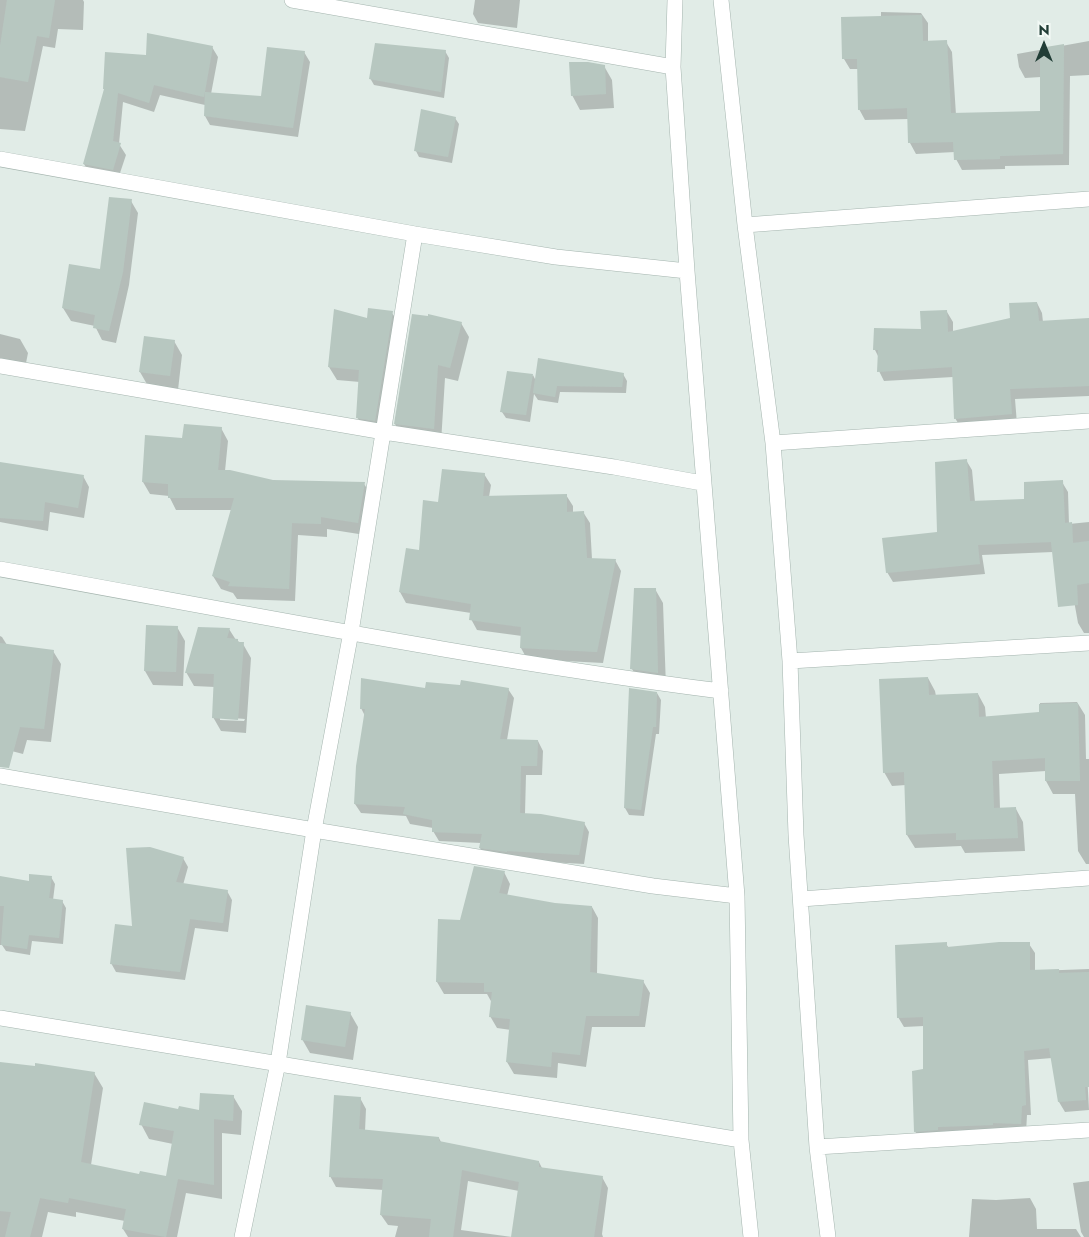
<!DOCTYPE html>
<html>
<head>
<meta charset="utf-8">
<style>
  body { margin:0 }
  #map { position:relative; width:1089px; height:1237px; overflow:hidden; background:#e1ece7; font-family:Jost,sans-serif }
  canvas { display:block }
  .north { position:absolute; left:1019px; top:20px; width:50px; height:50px; -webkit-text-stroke:4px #f2f9f5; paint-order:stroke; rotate:0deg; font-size:14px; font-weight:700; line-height:20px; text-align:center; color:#213d36 }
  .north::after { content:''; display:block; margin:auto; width:18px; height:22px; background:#213d36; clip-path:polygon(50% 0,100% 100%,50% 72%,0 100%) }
</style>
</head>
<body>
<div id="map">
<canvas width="1089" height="1237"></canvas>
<div class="north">N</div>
</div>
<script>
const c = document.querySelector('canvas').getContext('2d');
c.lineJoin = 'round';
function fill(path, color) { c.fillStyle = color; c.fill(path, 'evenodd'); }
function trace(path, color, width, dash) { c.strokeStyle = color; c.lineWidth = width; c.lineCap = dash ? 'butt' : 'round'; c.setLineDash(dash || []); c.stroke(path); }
fill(new Path2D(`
  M0 0H83L84 2 83 30 58 29 55 48 43 46 25 131 0 129Z
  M475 0H520L517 28 478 23 473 14Z
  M881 12 921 13 928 23V42H946L952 52 956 115 1041 113V77L1025 78 1019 67 1017 54 1089 41V75L1070 76 1069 165 1005 166V169L962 170 956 159 955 152 916 154 910 143 909 119 865 120 859 109 858 69H850L844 59 881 17Z
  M212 47 218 57 211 94 262 97 304 52 310 62 298 137 210 125 205 116V105L160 95 154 112 123 102 119 144 126 155 118 179 90 174 84 164 105 90 147 56Z
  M445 51 449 58 444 98 374 85 370 78Z
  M604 66 612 80 614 108 580 110 572 95Z
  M455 118 459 124 452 163 419 157 416 151Z
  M131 201 138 213 129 285 116 343 102 340 95 326 71 321 63 308 101 270Z
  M1037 303 1042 313 1043 322 1089 320V396L1015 399 1017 424 961 428 955 418 953 377 884 381 879 371V358L875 350 923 331 947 312 953 322V333L1012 319Z
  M392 313 400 325 382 433 365 430 357 417 360 382 337 380 329 367 368 319Z
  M461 323 469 337 458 381 445 378 441 443 403 438 395 424Z
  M0 334 20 339 28 353 24 373 0 370Z
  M174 341 182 355 178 390 148 386 140 372Z
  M623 374 627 381 626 393 560 392 558 403 538 400 534 394 530 422 506 418 502 412 533 375 536 381Z
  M221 428 228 441 225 471 273 481 364 484 372 496 365 535 327 529V537L298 535 295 601 237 599 233 593 221 589 213 576 232 510H176L169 496 150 494 143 482 183 439Z
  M966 460 972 470 975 502 1025 500 1062 482 1068 492 1069 524 1089 522V633H1084L1078 623 1073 595 1053 552 982 555 985 574 893 582 887 572 939 534Z
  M0 463 83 476 89 487 84 518 50 512 48 531 0 522Z
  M484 474 491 485 489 497 566 495 573 506V513L583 512 590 523 592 559 615 560 621 571 603 663 527 659 521 648 522 636 477 630 471 619V613L406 603 400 592 420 551 440 503Z
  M655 589 663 603 666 687 640 683 632 669Z
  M177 627 185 641 183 686 153 685 145 671Z
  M229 629 236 640 243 644 251 658 246 733 221 731 213 717 215 687 194 686 186 672ZM220 717 245 719 244 721 220 720Z
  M0 636 2 637 7 645 53 651 61 664 51 742 27 740 23 754 0 748Z
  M928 678 935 691 936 696 978 694 985 707 986 718 1040 713V703L1077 702 1085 715 1086 759H1089V864H1086L1078 851 1075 794H1053L1046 781V771L999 774 1000 809H1016L1023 822 1025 851 965 853 961 846 915 848 907 835 906 785 892 786 884 772Z
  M426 689H508L514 698 507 740 538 741 543 751 542 775H526L525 814 584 823 589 832 584 864 512 860 485 857 480 848 481 843 439 841 433 831V828L410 824 406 816 361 813 355 804 365 716 361 708Z
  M657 693 661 700 659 734H656L644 816 629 815 625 808Z
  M183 858 188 867 183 885 227 891 232 900 228 932 195 928 185 980 116 972 111 963 133 928Z
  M504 872 510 884 507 896 555 904 592 907 598 918 597 974 643 981 650 993 645 1027H592L586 1067 558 1063 557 1078 514 1074 507 1062 511 1030 497 1028 490 1016 492 1003 487 994H444L437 982 461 921Z
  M51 877 55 884 53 900 62 901 66 908 63 944 32 941 30 955 6 951 2 945H0V878L30 882Z
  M946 944 949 948 1029 944 1035 953V971L1089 969V1072H1087L1089 1110 1065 1112 1059 1102 1052 1058 1028 1060 1031 1115H1027L1026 1133 920 1141 915 1131 924 1070V1026L904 1027 898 1017Z
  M350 1013 358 1027 353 1060 310 1053 302 1039Z
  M0 1064 94 1073 103 1088 91 1165 140 1175 167 1178 173 1144 149 1139 141 1124 179 1110 200 1111 233 1096 242 1111 241 1135 222 1133V1199L186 1193 177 1237H128L123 1229 125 1221 76 1212V1217L48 1212 42 1237H0Z
  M360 1098 366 1109 365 1131 439 1138 441 1142 539 1162 542 1168 602 1177 608 1188 602 1234 603 1237H512L519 1191 468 1181 461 1230 512 1237H395L398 1226 388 1225 381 1215 384 1190 336 1187 330 1176Z
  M1089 1181V1237H1084L1081 1232 1073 1183Z
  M1030 1198 1036 1209 1037 1229H1076L1081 1237H969L972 1199 996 1200Z`), '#0003');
fill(new Path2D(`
  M7 0H55L49 38 37 36 28 82 0 77V46Z
  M922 15 923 41 947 40 951 113 1040 111V48L1064 44 1063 154 1000 156V159L954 160 953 142 908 143 907 108 858 110 857 59H842L841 17Z
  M147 33 213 46 204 97 154 85 149 103 118 93 113 141 121 143 113 170 83 164 104 89H103L105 52 146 55Z
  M375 43 446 50 441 92 369 79Z
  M267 47 305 51 293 128 204 116 205 92 261 96Z
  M569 62H588L605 65 606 94 571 96Z
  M421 109 456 117 448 157 414 151Z
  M109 197 132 199 123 272 109 331 93 328 95 315 62 308 69 264 100 269Z
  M1037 302 1039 321 1089 318V386L1010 389 1012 414 954 419 952 367 877 372 878 350H873L874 328 921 329 920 311 947 310 948 332 1010 318 1009 303Z
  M368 308 393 311 375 421 356 418 359 370 328 367 334 309 367 318Z
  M412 314 428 316V314L462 322 450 368 438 365 434 429 394 424Z
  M144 336 175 340 170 376 139 372Z
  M538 358 624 373 622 387 557 386 555 397 533 393Z
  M507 371 533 374 526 415 500 412Z
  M184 424 222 427 218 470H230L273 480 365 482 358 523 321 517V524L292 523 289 589 228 586 230 582 212 576 234 498H168V484L142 482 145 435 182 438Z
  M967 459 970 501 1024 499V482L1063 480 1065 523 1072 522 1073 543 1089 541V583L1077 585 1078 605 1058 607 1051 542 978 545 980 564 886 573 882 538 937 532 935 462Z
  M0 462 84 475 78 508 45 502 43 521 0 518Z
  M442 469 485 473 483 496 567 494V512L584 511 587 558 616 559 597 652 520 648 521 627 469 620 471 604 399 592 406 548 419 550 423 500 438 502Z
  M634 588H656L658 673 630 669Z
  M146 625 178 626 176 672 144 671Z
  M198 627 230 628 227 638 238 639V642H244L238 720 212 718 214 674 185 673Z
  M0 643 54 650 44 729 20 727 9 768 0 767Z
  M928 677 929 695 978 693 979 717 1039 712V704L1078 703 1080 781H1045V758L992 761 994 808 1016 807 1018 838 956 840V833L906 835 904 772 883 773 879 679Z
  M361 678 425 688 426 682 460 685 461 680 509 688 500 739 538 740 537 766H521L520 813 541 814 585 822 579 855 507 851V852L479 848 482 834 432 832V820L403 814 405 807 354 804 356 766 365 709H360Z
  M629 688 657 692 656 727H653L641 810 624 808Z
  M150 847 184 857 176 882 228 890 223 923 190 919 180 972 110 964 115 924 132 926 126 848Z
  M474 866 505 871 499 893 555 903 592 906 590 972 644 980 639 1016H586L580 1055 552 1052 551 1067 506 1062 510 1019 489 1017 492 992H484V983L436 982 438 919 460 920Z
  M29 874 52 876 49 898 63 900 59 938 29 935 27 949 1 945 4 906H0V876L29 881Z
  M947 942V947L999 942H1030V970L1059 969V973L1089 972V1087H1085L1086 1100 1058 1102 1049 1048 1024 1051 1026 1105 1022 1106 1021 1124 993 1123V1125L938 1127V1130L914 1132 912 1071 923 1069V1017L897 1018 895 945Z
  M306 1005 351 1012 345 1047 301 1040Z
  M0 1062 35 1066V1063L95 1072 81 1162 139 1174 140 1171 166 1176 174 1131 139 1125 144 1102 178 1109 179 1106 199 1110 200 1093 234 1095 233 1121 214 1119V1185L178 1179 166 1237 122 1229 126 1209 69 1198 68 1203 40 1198 30 1237H5L11 1212 0 1211Z
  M334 1095 361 1097 359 1129 439 1137V1141L539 1161V1167L603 1176 594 1237H511L519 1182 462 1170 453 1237H429L431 1219 380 1215 383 1179 329 1177Z`), '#b7c7c0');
const minor = new Path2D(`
  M292 0 673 67
  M675 0 673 67 687 271 737 896 741 1140 751 1237
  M721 0 745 225 773 443 790 661 796 835 817 1147 828 1237
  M0 159 415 234 556 257 687 271
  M745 225 1089 199
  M0 366 384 432 614 467 702 483
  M773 443 1089 421
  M0 569C240 612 479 660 721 691
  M790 661 1089 643
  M0 776 314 830 653 886 737 896
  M801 899 1089 878
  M0 1018C247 1058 494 1100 741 1140
  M817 1147 1089 1130
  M242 1237 278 1063 314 830 351 632 415 234`);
trace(minor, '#a4b4ae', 16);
trace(minor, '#fff', 15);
</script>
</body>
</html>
